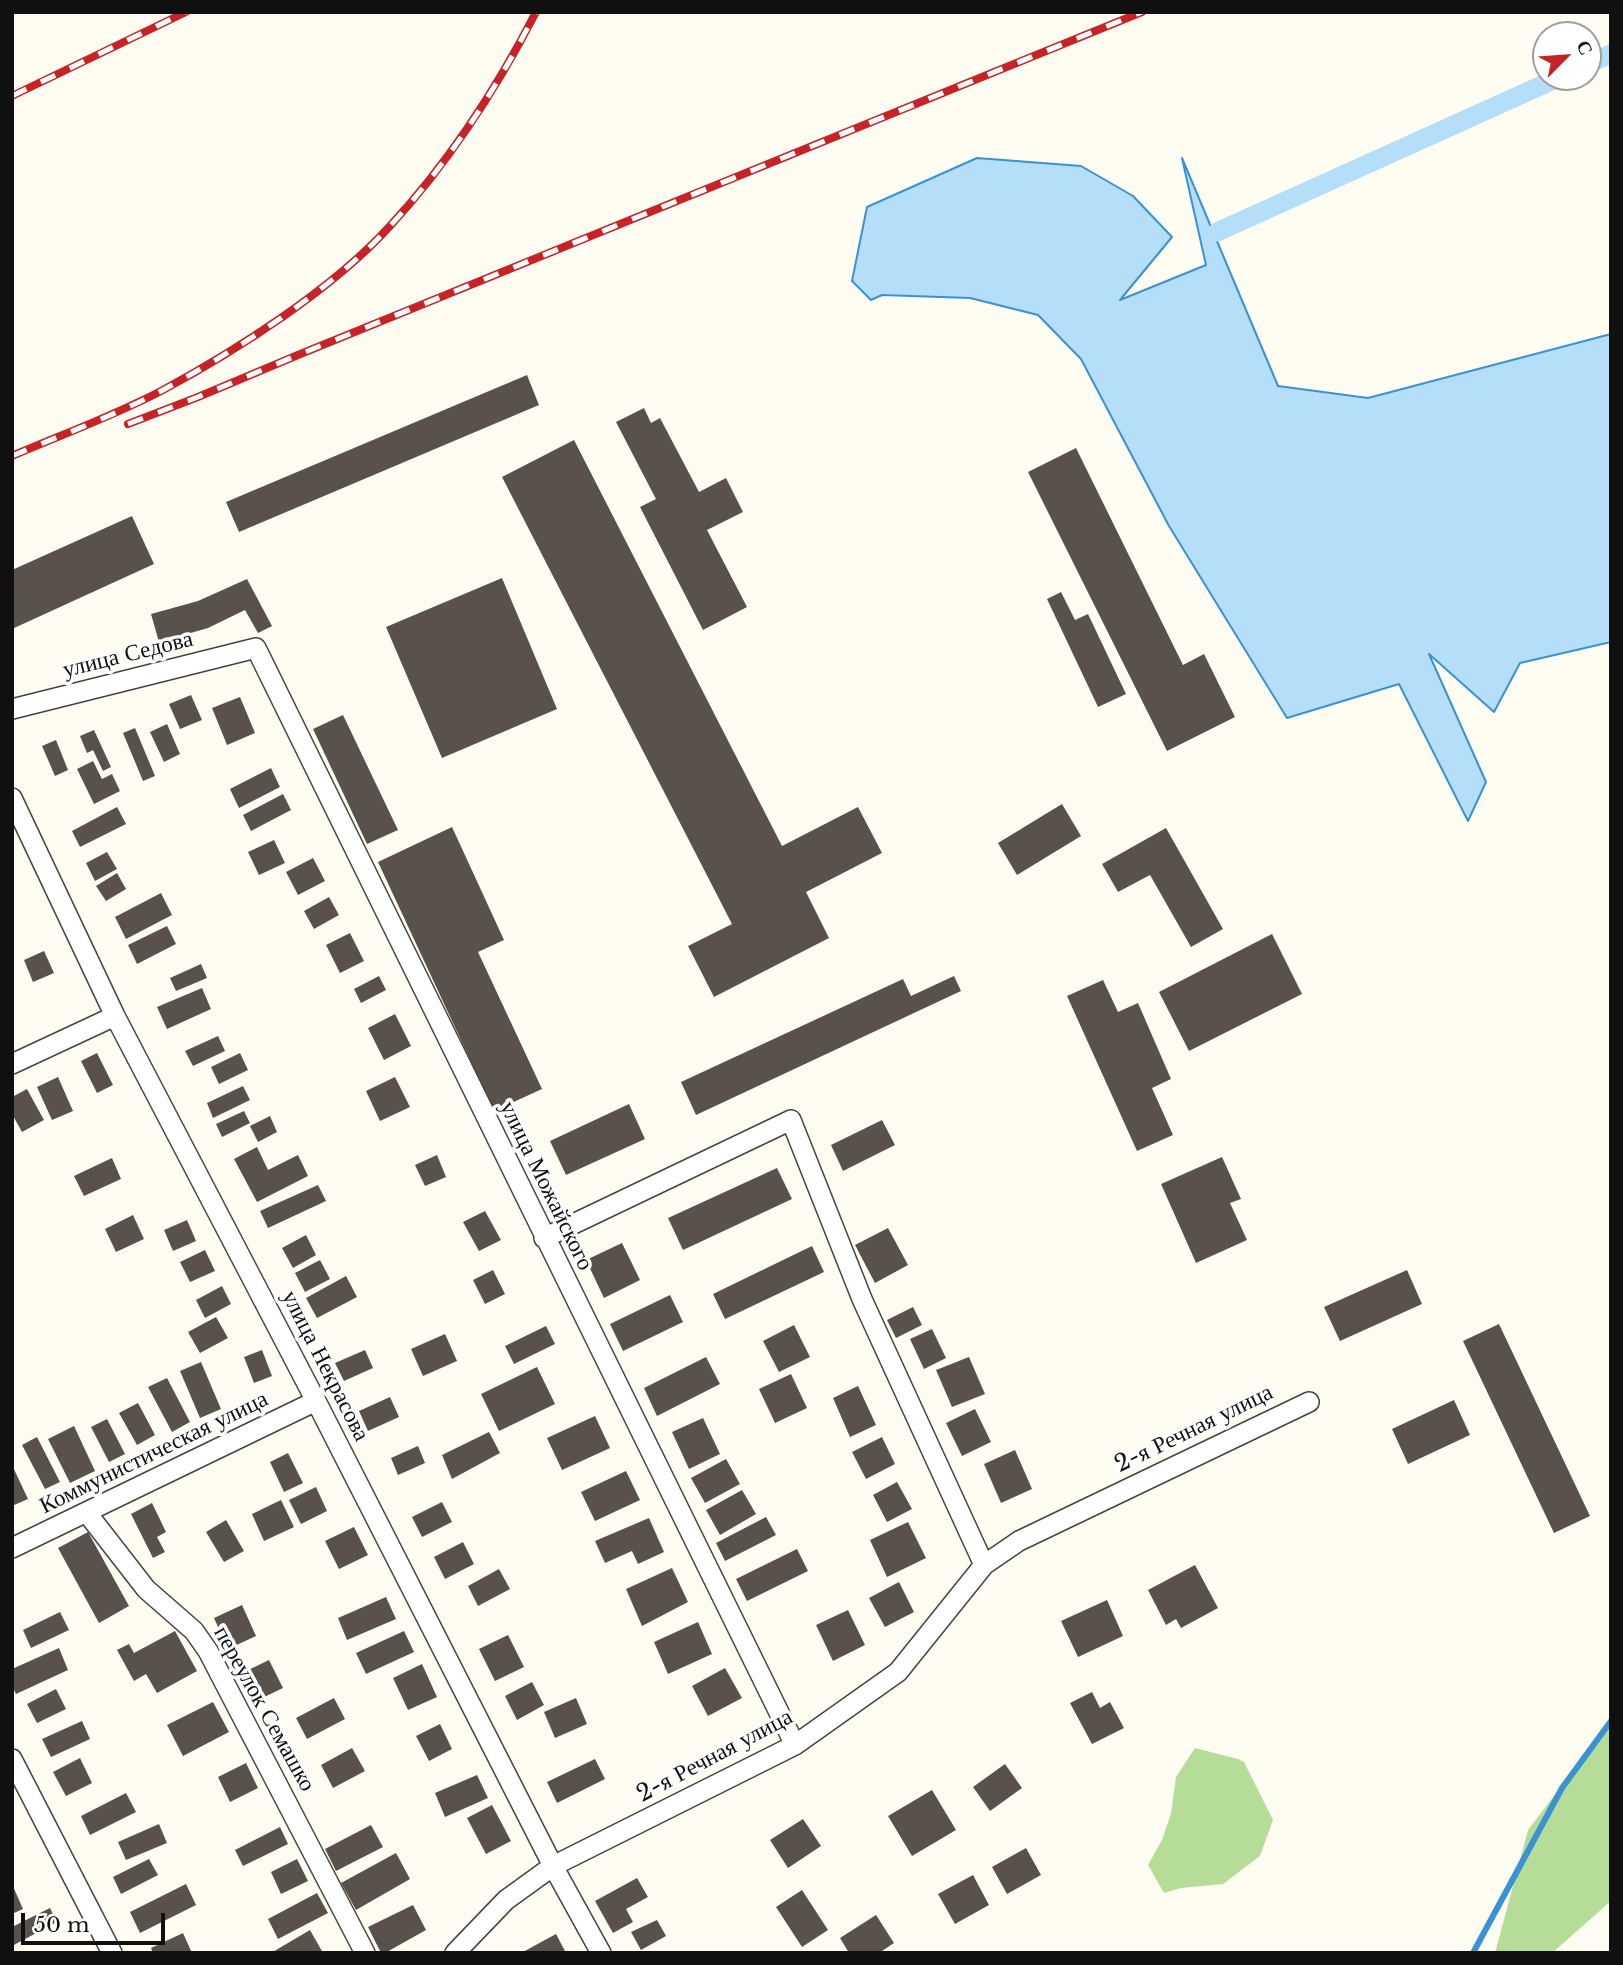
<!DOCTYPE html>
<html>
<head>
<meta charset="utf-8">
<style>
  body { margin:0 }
  #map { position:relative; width:1623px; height:1965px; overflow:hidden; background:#fffdf2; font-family:"Libre Baskerville",serif }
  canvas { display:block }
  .frame { position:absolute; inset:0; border:14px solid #101010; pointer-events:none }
  .north { position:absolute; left:1532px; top:21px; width:70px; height:70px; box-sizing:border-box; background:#fff; border:2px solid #9f9f9f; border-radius:50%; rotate:65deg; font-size:19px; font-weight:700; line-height:28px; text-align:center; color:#101010 }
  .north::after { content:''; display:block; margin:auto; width:24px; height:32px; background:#c62227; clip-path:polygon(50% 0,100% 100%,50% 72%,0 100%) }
  .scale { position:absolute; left:21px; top:1913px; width:144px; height:32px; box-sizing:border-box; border:4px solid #101010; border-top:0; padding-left:9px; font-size:21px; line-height:24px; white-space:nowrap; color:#101010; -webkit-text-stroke:5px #fff; paint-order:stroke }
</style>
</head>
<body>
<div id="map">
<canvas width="1623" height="1965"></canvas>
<div class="frame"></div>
<div class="north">С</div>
<div class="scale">50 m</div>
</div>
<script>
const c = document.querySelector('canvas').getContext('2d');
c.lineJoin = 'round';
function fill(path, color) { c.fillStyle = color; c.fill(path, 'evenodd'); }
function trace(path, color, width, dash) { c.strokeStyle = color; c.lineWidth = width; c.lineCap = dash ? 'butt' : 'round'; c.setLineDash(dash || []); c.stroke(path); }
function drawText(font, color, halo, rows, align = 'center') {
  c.font = font + ' "Libre Baskerville",serif'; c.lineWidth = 7; c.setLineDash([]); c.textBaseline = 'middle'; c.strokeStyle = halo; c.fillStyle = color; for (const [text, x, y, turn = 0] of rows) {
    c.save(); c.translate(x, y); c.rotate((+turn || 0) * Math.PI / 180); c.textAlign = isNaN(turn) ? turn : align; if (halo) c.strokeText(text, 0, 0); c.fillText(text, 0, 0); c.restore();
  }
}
fill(new Path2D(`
  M1611 1725V1901L1552 1953H1495L1528 1830 1602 1733Z
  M1195 1748 1238 1759 1244 1762 1273 1820 1260 1856 1223 1884 1181 1888 1164 1893 1148 1865 1162 1840 1171 1814 1176 1777Z`), '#b6dd98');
const water = new Path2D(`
  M977 158 1081 166 1133 196 1172 237 1120 300 1206 265 1182 158 1278 386 1368 398 1611 334V642L1520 663 1494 712 1429 654 1486 782 1468 821 1399 684 1287 718 1169 526 1081 359 1038 315 970 298 882 295 871 300 852 281 867 207Z`);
fill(water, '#b5def8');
trace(water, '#3992d2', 2);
trace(new Path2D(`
  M1473 1953 1562 1788 1611 1721`), '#3992d2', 6);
trace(new Path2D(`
  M1588 64 1611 54
  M1217 232 1560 77`), '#b5def8', 19);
fill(new Path2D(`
  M527 375 539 405 239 532 226 502Z
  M644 408 651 423 660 418 699 492 726 478 743 512 707 530 747 607 703 630 640 507 656 499 616 422Z
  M574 440 782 846 858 807 882 853 806 892 829 938 714 997 688 946 732 924 502 477Z
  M1076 448 1183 665 1204 654 1235 717 1167 751 1028 472Z
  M132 516 154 564 12 629V570Z
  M502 578 557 709 442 758 386 627Z
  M247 579 272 626 258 633 245 610 208 628 159 642 151 614 198 601Z
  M1061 592 1075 620 1088 614 1126 694 1098 707 1047 599Z
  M191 695 202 720 180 729 169 704Z
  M240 697 255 733 227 745 212 708Z
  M343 715 398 830 367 844 313 729Z
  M167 724 180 754 164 762 150 732Z
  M135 728 155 776 143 781 123 733Z
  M94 730 111 767 103 771 93 750 87 753 80 736Z
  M56 740 68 770 55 776 42 746Z
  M93 761 102 779 112 774 120 791 94 804 77 769Z
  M271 768 280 787 239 808 230 789Z
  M283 794 291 810 251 831 243 815Z
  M1062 804 1081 836 1017 875 998 843Z
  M117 807 126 824 80 847 72 831Z
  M452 827 504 940 478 952 542 1089 494 1111 378 862Z
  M1166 828 1223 929 1191 947 1150 875 1118 892 1102 864Z
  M274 840 285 863 259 875 248 852Z
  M107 852 117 869 95 881 86 863Z
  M313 858 325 881 298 895 286 872Z
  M117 873 126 889 106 901 96 886Z
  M161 893 172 915 126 939 115 917Z
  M329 897 339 915 314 929 304 911Z
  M167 926 176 944 137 964 128 945Z
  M350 933 364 961 340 973 326 945Z
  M1272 934 1302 994 1189 1051 1159 992Z
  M44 951 54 973 33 982 24 960Z
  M201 964 207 978 176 991 170 978Z
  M379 976 386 990 361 1003 354 989Z
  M954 976 961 991 696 1115 681 1082 903 979 911 996Z
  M1103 980 1118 1012 1138 1003 1171 1079 1152 1088 1173 1135 1137 1151 1067 996Z
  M202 988 211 1009 167 1029 157 1007Z
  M395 1014 411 1046 384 1060 368 1028Z
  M218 1036 225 1051 193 1066 185 1051Z
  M97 1053 113 1085 97 1093 81 1061Z
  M240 1053 248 1070 219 1084 211 1067Z
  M58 1077 73 1111 52 1120 37 1087Z
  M395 1077 410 1107 380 1121 366 1091Z
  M243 1086 250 1100 213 1118 207 1103Z
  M27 1089 44 1120 22 1132 12 1114V1097Z
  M629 1104 645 1139 566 1175 550 1141Z
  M244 1111 250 1123 222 1137 216 1124Z
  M270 1116 277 1132 258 1142 250 1126Z
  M882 1120 895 1145 843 1171 831 1145Z
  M257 1147 268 1170 298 1155 308 1176 257 1202 234 1159Z
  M437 1155 446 1177 425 1186 415 1165Z
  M1222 1157 1241 1199 1230 1203 1247 1240 1196 1263 1161 1184Z
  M112 1158 121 1179 84 1196 74 1176Z
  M777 1168 792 1199 683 1250 668 1218Z
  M318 1185 326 1201 268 1228 260 1211Z
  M485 1211 501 1240 479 1251 463 1222Z
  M133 1215 144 1239 116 1252 105 1229Z
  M187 1220 196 1241 173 1251 164 1230Z
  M888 1228 908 1265 875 1283 855 1245Z
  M306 1235 316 1255 293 1268 282 1248Z
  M622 1243 640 1280 604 1298 586 1260Z
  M812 1246 824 1272 725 1319 713 1294Z
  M205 1250 215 1271 190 1282 180 1262Z
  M320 1260 330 1279 305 1292 295 1273Z
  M493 1270 505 1294 485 1304 473 1280Z
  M1407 1270 1422 1304 1340 1341 1324 1307Z
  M346 1276 357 1297 317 1318 306 1298Z
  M222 1286 231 1304 205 1318 196 1300Z
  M670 1295 683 1322 623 1351 610 1324Z
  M913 1307 922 1325 896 1338 887 1320Z
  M216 1317 228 1338 200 1353 188 1332Z
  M1499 1324 1590 1516 1554 1533 1463 1341Z
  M794 1325 810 1357 779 1372 763 1341Z
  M546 1326 555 1344 514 1364 505 1346Z
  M932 1329 946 1358 924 1369 910 1339Z
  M445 1334 457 1361 423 1376 411 1349Z
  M262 1350 272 1376 254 1383 244 1357Z
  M365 1350 373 1368 344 1381 335 1363Z
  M706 1357 720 1384 657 1416 644 1388Z
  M969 1357 985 1394 952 1407 936 1370Z
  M201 1362 221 1409 200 1418 180 1371Z
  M537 1367 555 1404 499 1431 481 1394Z
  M791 1374 807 1408 775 1423 759 1389Z
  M167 1378 190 1422 172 1432 148 1387Z
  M858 1386 876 1425 850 1437 833 1398Z
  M390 1397 399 1417 368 1431 359 1411Z
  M1454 1400 1470 1435 1408 1464 1392 1429Z
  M138 1403 155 1435 137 1445 119 1413Z
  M975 1409 991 1442 962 1456 946 1423Z
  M595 1416 610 1448 562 1470 547 1438Z
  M703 1418 720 1454 689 1469 672 1432Z
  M107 1419 125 1454 109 1462 91 1427Z
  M74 1426 95 1471 70 1483 48 1439Z
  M489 1432 500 1453 452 1479 442 1455Z
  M37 1437 60 1482 45 1489 22 1445Z
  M882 1437 895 1464 866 1479 852 1452Z
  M418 1446 425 1463 398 1475 391 1458Z
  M1015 1450 1032 1489 1001 1503 984 1464Z
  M288 1453 303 1483 284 1492 270 1462Z
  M726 1459 740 1484 705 1503 691 1478Z
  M12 1465 28 1499 12 1506Z
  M626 1471 640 1500 595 1521 581 1492Z
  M897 1482 912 1509 887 1522 873 1495Z
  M316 1487 327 1511 301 1524 289 1500Z
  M742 1490 756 1514 720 1535 706 1510Z
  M281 1500 294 1527 264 1541 252 1514Z
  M442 1502 452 1522 422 1537 412 1517Z
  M152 1503 166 1532 157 1537 165 1552 153 1558 131 1514Z
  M766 1517 776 1535 725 1561 716 1543Z
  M649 1518 664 1552 638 1564 632 1551 605 1563 595 1541Z
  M226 1520 244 1551 224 1562 206 1532Z
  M908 1522 926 1558 887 1577 870 1540Z
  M354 1527 368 1555 339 1569 325 1541Z
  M88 1532 129 1606 99 1623 58 1548Z
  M463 1542 474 1564 445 1579 434 1557Z
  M797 1549 808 1571 747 1601 736 1579Z
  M1195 1565 1218 1608 1181 1628 1176 1619 1166 1625 1148 1590Z
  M672 1568 688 1602 642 1626 626 1589Z
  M499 1569 510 1589 478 1606 468 1586Z
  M899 1582 914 1612 885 1627 869 1598Z
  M386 1597 396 1619 347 1640 338 1618Z
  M1107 1600 1123 1636 1078 1657 1061 1621Z
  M242 1605 256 1636 228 1649 214 1618Z
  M848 1610 865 1645 833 1661 816 1625Z
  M60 1612 69 1630 31 1648 23 1630Z
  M698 1622 712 1654 668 1674 654 1642Z
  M175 1631 197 1671 157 1693 146 1674 134 1681 117 1650 129 1644 134 1653Z
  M404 1631 414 1652 366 1674 356 1653Z
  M508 1635 524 1667 495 1681 479 1649Z
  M59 1648 68 1670 16 1694 12 1686V1669Z
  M269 1660 283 1688 256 1701 242 1673Z
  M422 1664 437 1697 408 1710 393 1678Z
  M725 1668 742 1698 708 1716 692 1686Z
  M532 1682 544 1705 517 1720 505 1696Z
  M56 1689 66 1709 37 1723 27 1704Z
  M1092 1692 1100 1708 1110 1702 1124 1728 1092 1744 1070 1703Z
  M334 1698 345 1719 307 1739 296 1718Z
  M576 1698 587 1724 555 1738 544 1712Z
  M213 1702 229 1732 183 1756 167 1725Z
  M82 1721 90 1739 51 1757 42 1739Z
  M440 1724 452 1749 429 1761 416 1736Z
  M352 1748 365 1771 333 1788 321 1765Z
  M80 1758 92 1783 66 1796 53 1772Z
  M595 1759 605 1779 557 1803 547 1782Z
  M246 1763 258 1788 230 1802 218 1777Z
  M1005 1764 1022 1788 990 1811 973 1787Z
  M477 1775 488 1798 445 1817 435 1793Z
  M932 1790 956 1830 912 1856 888 1816Z
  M126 1793 136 1812 90 1835 81 1816Z
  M492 1805 511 1841 486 1854 467 1818Z
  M803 1819 821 1846 788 1868 770 1840Z
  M159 1824 167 1843 126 1860 118 1842Z
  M371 1825 383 1847 336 1871 325 1849Z
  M280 1827 288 1844 243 1866 235 1850Z
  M1026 1848 1041 1875 1007 1894 992 1867Z
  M396 1853 410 1879 356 1910 341 1883Z
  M149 1859 158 1875 121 1894 113 1877Z
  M297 1859 308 1881 281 1894 271 1872Z
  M973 1875 989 1905 955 1924 938 1894Z
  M637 1878 648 1897 626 1909 633 1922 613 1933 595 1901Z
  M12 1884 23 1909 12 1914Z
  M186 1884 196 1905 140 1933 130 1912Z
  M802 1890 828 1930 802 1947 776 1907Z
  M317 1893 328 1913 278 1939 268 1919Z
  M413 1905 426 1930 385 1953H381L368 1927Z
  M50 1908 57 1922 12 1946V1927Z
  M876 1915 894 1943 879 1953H849L840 1938Z
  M657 1920 666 1936 641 1950 631 1932Z
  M310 1930 323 1953H271Z
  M183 1933 192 1953H153L151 1948Z
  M556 1934 566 1953H521Z`), '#59514b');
const minor = new Path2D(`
  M12 709 256 648 795 1745
  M12 798 115 1016 316 1401 553 1866 601 1953
  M12 1064 115 1016
  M544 1238 791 1120 862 1299 984 1565
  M87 1513 146 1589 194 1631 208 1651 365 1953
  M12 1548 316 1401
  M12 1759 112 1953
  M455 1953 506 1900 553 1866 795 1745 898 1672 984 1565 1019 1541 1309 1402`);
trace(minor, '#434343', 22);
trace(minor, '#fff', 19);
const rail = new Path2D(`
  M12 96 186 12
  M128 424 198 397 298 355 1142 12
  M12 456C61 435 116 415 163 390 237 350 333 289 390 226 449 162 496 90 536 12`);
trace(rail, '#c62227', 8);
trace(rail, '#fff', 5, [16]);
drawText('23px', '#101010', '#fff', [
  ["улица Седова",128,655,-14],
  ["улица Можайского",546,1186,64],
  ["улица Некрасова",325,1366,63],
  ["2-я Речная улица",1194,1429,-26],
  ["Коммунистическая улица",154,1453,-26],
  ["переулок Семашко",264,1709,61],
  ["2-я Речная улица",715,1756,-28]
]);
</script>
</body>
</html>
